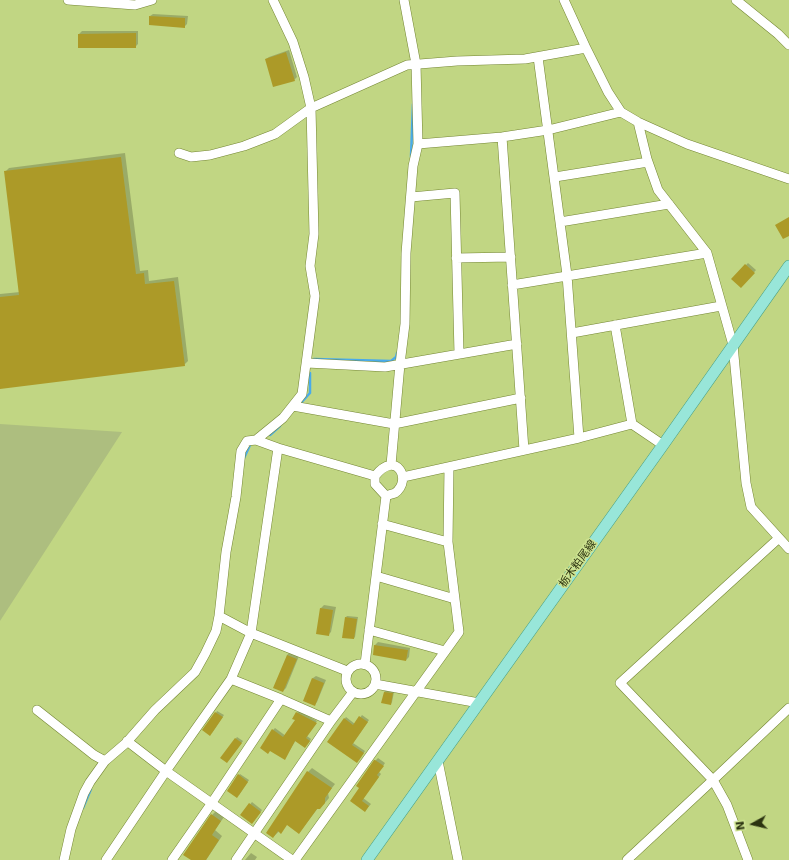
<!DOCTYPE html>
<html>
<head>
<meta charset="utf-8">
<style>
  body { margin:0 }
  #map { position:relative; width:789px; height:860px; overflow:hidden; background:#c1d683; font-family:"DejaVu Sans",sans-serif }
  canvas { display:block }
  .north { position:absolute; left:733px; top:804px; width:40px; height:40px; -webkit-text-stroke:3px #cee390; paint-order:stroke; rotate:262deg; font-size:11px; font-weight:700; line-height:16px; text-align:center; color:#2c3411 }
  .north::after { content:''; display:block; margin:auto; width:14px; height:18px; background:#2c3411; clip-path:polygon(50% 0,100% 100%,50% 72%,0 100%) }
</style>
</head>
<body>
<div id="map">
<canvas width="789" height="860"></canvas>
<div class="north">N</div>
</div>
<script>
const c = document.querySelector('canvas').getContext('2d');
c.lineJoin = 'round';
function fill(path, color) { c.fillStyle = color; c.fill(path, 'evenodd'); }
function trace(path, color, width, dash) { c.strokeStyle = color; c.lineWidth = width; c.lineCap = dash ? 'butt' : 'round'; c.setLineDash(dash || []); c.stroke(path); }
function drawText(font, color, halo, rows, align = 'center') {
  c.font = font + ' "DejaVu Sans","Noto Sans JP",sans-serif'; c.lineWidth = 3; c.setLineDash([]); c.textBaseline = 'middle'; c.strokeStyle = halo; c.fillStyle = color; for (const [text, x, y, turn = 0] of rows) {
    c.save(); c.translate(x, y); c.rotate((+turn || 0) * Math.PI / 180); c.textAlign = isNaN(turn) ? turn : align; if (halo) c.strokeText(text, 0, 0); c.fillText(text, 0, 0); c.restore();
  }
}
fill(new Path2D(`
  M0 424 122 432 0 621Z`), '#adbe7f');
fill(new Path2D(`
  M153 14 188 16 187 24 184 27 150 16Z
  M82 31H138V44L135 47 79 34Z
  M289 50 297 77 294 80 266 59 269 57Z
  M125 153 140 271 148 270 149 281 178 277 188 361 184 365 0 388V294L20 292 5 172 9 168Z
  M748 263 756 270 741 287 733 279Z
  M324 605 336 607 331 632 328 635 317 633 321 608Z
  M347 616 358 617 355 637 354 638 346 617Z
  M378 642 410 648 409 657 406 660 374 654 375 645Z
  M290 652 299 656 286 688 283 691 287 655Z
  M316 676 326 680 317 702 314 705 313 678Z
  M386 690 394 692 392 702 391 704 384 692Z
  M217 711 224 715 212 733 216 713Z
  M299 711 317 721 307 736 311 739 307 745 296 740 285 758 273 730 275 728 286 736 296 720 297 713Z
  M362 715 369 720 353 743 365 751 359 760 328 742 346 717 355 724Z
  M237 737 243 741 229 760 222 758Z
  M378 758 385 763 379 772 381 774 363 798 371 804 365 811 352 800 361 788 375 761Z
  M312 768 335 784 328 793 329 798 324 804 318 808 299 833 287 824 273 837 308 772Z
  M240 774 249 780 239 795V775Z
  M252 802 262 810 254 821 242 814Z
  M216 811 224 817 215 830 222 836 206 860H193L212 815Z
  M251 853 257 857 255 860H245Z`), '#0003');
trace(new Path2D(`
  M411 157 413 104
  M314 359 391 361 396 357 397 353
  M299 405 310 393V373
  M270 435 280 426
  M244 458 250 445
  M83 808 91 789`), '#49abea', 2.5);
fill(new Path2D(`
  M149 16 185 18V28L149 25Z
  M136 33V48H78V34Z
  M286 52 295 81 273 87 265 59Z
  M121 157 136 274 144 273 145 284 174 281 185 366 0 389V297L19 295 4 171Z
  M789 217V236L783 239 775 225Z
  M745 264 755 273 741 288 731 279Z
  M320 608 333 610 329 636 316 634Z
  M345 617 357 619 354 639 342 638Z
  M374 645 408 650 406 661 373 655Z
  M287 655 297 659 283 692 273 688Z
  M312 678 324 683 315 706 303 701Z
  M384 692 393 693 391 705 381 703Z
  M215 712 223 717 210 736 202 730Z
  M296 712 317 723 306 738 310 741 305 748 295 741 285 760 270 751 268 754 260 748 272 729 283 737 295 720 292 719Z
  M359 716 368 722 352 745 364 753 357 763 327 742 344 718 353 725Z
  M235 738 242 743 227 763 220 758Z
  M374 760H375L384 766 377 775 379 777 362 801 369 806 365 812 350 801 359 788 356 786Z
  M307 771 332 788 325 798V803L320 809H317L299 834 287 825 281 834 278 831 273 838 266 833Z
  M238 774 248 782 237 798 227 791Z
  M249 803 261 812 252 824 240 815Z
  M211 814 221 821 212 835 219 840 206 860H191L183 855Z`), '#ac9a28');
const minor = new Path2D(`
  M68 0 135 5 152 0
  M404 0 416 64 418 144 502 137 548 130 621 112
  M564 0 586 48 608 92 621 112 638 122 687 144 789 179
  M736 0 778 34 789 45
  M538 57 567 275 579 438
  M638 122 647 159 658 190 707 253
  M502 137 524 450
  M179 153 191 157 210 155 244 146 275 134 311 108 407 65 457 61 525 59 586 48
  M555 177 648 162
  M411 197 455 193 459 354
  M560 222 669 204
  M456 258 511 257
  M512 285 707 253 733 345 746 483 751 507 789 549
  M572 333 721 306
  M307 363 385 367 517 344
  M293 406 394 424 521 398
  M632 424 663 445
  M256 440 283 418 302 394 315 296 310 266 314 234 311 108 304 77 293 42 273 0
  M391 465 400 364 405 324 406 253 413 166 418 144
  M375 476C396 449 413 480 395 493 392 494 388 495 386 496
  M403 477 579 438 632 424 615 325
  M382 524 448 542
  M376 576 455 599
  M219 616 251 633 347 671
  M369 630 445 651
  M346 679a15 15 0 1 1 30 0a15 15 0 1 1-30 0Z
  M365 664 386 496
  M231 679 281 699 331 721
  M375 684 479 703
  M37 710 94 755 105 761
  M127 741 166 771 292 860
  M438 761 458 860
  M64 860 71 829 84 793 90 782 105 761 126 743 155 710 195 672 205 654 216 631 219 616 226 552 236 497 241 451 247 441 256 440 278 448
  M106 860 166 771 231 679 251 633 278 448 375 476V484L386 496
  M172 860 211 804 281 699
  M236 860 331 721 353 692
  M295 860 459 632 448 542 449 467
  M627 860 713 780 789 708
  M748 860 727 805 713 780 620 683 779 538`);
const major = new Path2D(`
  M367 860 663 445 789 266`);
trace(minor, '#748633', 10);
trace(major, '#459d83', 12);
trace(minor, '#fff', 9);
trace(major, '#98e6d9', 11);
drawText('11px', '#2c3411', '#cee390', [
  ["栃木粕尾線",578,564,-54]
]);
</script>
</body>
</html>
